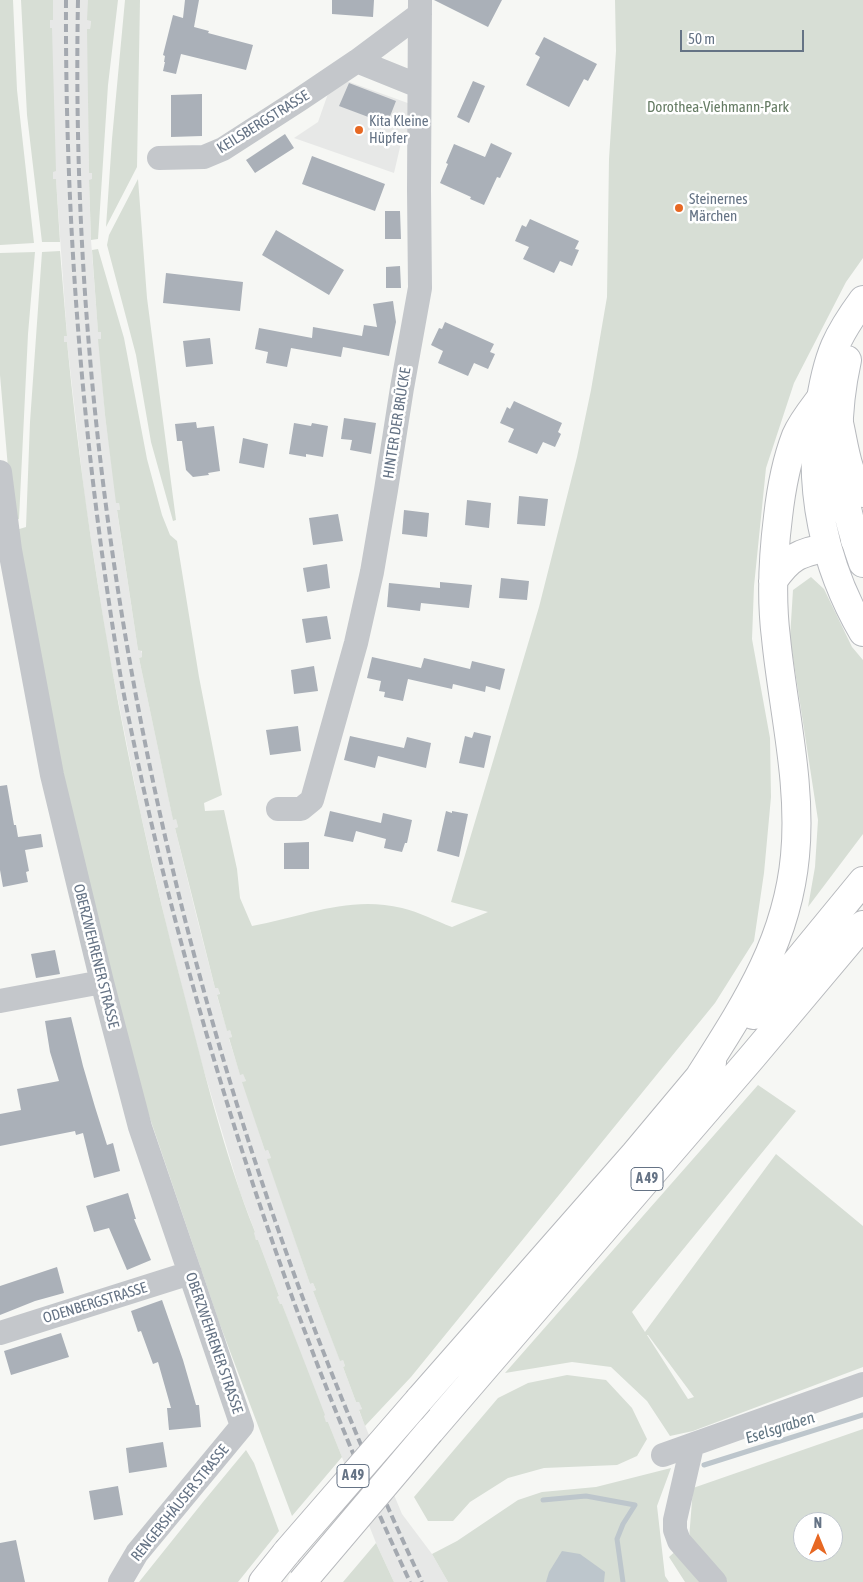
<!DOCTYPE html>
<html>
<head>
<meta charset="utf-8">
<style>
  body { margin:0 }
  #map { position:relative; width:863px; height:1582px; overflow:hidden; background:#f6f7f4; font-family:"Asap Condensed",sans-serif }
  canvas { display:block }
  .north { position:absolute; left:793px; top:1512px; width:50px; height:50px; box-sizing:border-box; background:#fff; border:1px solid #c1c7ce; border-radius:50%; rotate:0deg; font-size:14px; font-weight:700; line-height:20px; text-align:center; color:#657385 }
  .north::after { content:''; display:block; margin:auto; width:18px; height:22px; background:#e76823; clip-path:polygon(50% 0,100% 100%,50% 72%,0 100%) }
  .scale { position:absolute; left:680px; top:30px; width:124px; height:22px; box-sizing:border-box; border:2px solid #657385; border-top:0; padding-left:6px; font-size:15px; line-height:18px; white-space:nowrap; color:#657385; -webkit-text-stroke:4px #fff; paint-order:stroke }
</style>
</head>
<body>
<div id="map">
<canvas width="863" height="1582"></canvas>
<div class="north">N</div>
<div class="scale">50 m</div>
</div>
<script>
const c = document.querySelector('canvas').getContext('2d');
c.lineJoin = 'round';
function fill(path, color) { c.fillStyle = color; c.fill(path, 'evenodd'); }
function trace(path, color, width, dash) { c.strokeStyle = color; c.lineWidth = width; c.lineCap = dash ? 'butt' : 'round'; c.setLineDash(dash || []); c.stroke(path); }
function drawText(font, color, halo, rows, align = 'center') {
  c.font = font + ' "Asap Condensed",sans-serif'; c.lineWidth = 5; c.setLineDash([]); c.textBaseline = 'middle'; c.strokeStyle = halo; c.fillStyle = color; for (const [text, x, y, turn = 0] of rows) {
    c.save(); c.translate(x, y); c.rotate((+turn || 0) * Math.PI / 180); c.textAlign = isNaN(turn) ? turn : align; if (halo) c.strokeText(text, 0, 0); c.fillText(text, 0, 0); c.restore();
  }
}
fill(new Path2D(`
  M53 0H88V20H91L90 29H88L89 173H92V180H89L91 240 98 331 101 332V339L99 340 105 415 117 503H119L120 510 117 511 138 650H141L143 657 139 658 173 819H176L178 827 175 828 196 914 215 988 218 987 220 995 217 996 227 1030H230L232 1037 229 1039 240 1074 243 1073 246 1081 243 1082 265 1151 268 1150 271 1158 268 1159 310 1284 313 1283 316 1290 313 1291 340 1360H343L345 1366 343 1367 356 1402 359 1401 362 1409 359 1411 402 1514 432 1554 448 1582H394L376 1543 328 1422 326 1423 282 1304 280 1305 277 1297 279 1296 258 1240H256L253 1233 255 1232 240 1192 201 1061 168 933 140 811 107 644 85 500 67 342H64V336H67L56 180 53 179V171H55L50 28V20H53Z
  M344 80 416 106 409 144 401 143 394 173 294 138 318 122 330 88Z`), '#e7e8e7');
fill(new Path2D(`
  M0 0H13L17 90 34 243 0 245Z
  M21 0H53V20H50V28H52L56 171 53 172V179H56L60 242H42L27 115Z
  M88 0H118L108 85 98 239 91 240 89 180 92 179V173H89L87 29H90L91 21 87 20Z
  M125 0H140L137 167 106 227 112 139Z
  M615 0H863V258L846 282 794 383 766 468 754 586 752 639 770 738 771 797 764 873 754 941 715 1003 411 1377 365 1426 359 1410 362 1409 359 1402H356L343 1367 345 1366 343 1360 340 1361 313 1291 316 1290 313 1283 310 1284 267 1159 271 1158 268 1150 265 1151 242 1082 246 1081 243 1074 240 1075 229 1038 232 1037 230 1030 227 1031 217 995 220 994 218 988H215L175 828 178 827 176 819 173 820 139 658 142 657V651L138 650 117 510H120L119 503H116L105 415 98 339H101V332H98L92 250 98 249 124 338 147 459 162 515 170 535 177 541 199 677 222 795 204 803 205 811 224 810 237 869 240 898 252 926C303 917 348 895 402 908 419 912 436 921 452 927L488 912 451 902 539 607 577 457 591 390 607 297 609 159 616 51Z
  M138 179 147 298 176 520 173 521 151 442 136 355 107 245 109 235Z
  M60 251 67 336H64V342H67C88 558 126 772 181 982 203 1066 223 1151 255 1232L254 1233 256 1240H258L279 1296 277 1297 280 1304H282L325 1415 324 1416 326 1422H328L342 1457 292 1516 219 1322 137 1080 65 787 16 530 26 527 30 422 42 252Z
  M35 252 28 334 19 519 15 520 10 491 0 375V253Z
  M811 577 824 589 852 647 863 660V834L808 907 815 867 818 820 790 638 793 590Z
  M758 1085 796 1111 632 1312 645 1332 776 1154 863 1226V1367L693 1431 670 1436 647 1401 611 1367 572 1362 505 1373ZM647 1335H648L694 1397 688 1399Z
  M567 1375 606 1380 632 1408 647 1439 637 1456 617 1465 544 1468 508 1478 470 1502 453 1521H428L414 1497 498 1398 528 1383Z
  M863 1429V1582H685L669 1557 689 1539 693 1488ZM803 1522H833V1552H803Z
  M246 1450 254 1463 279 1531 238 1582H139L203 1502Z
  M671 1468 657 1506 665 1576 669 1582H448L432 1554 457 1541 518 1500 542 1492 596 1487Z
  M376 1543 394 1582H343Z`), '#d7ded5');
fill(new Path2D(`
  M562 1551 580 1554 605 1572 604 1582H546L549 1572Z`), '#bdc6cc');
trace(new Path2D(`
  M704 1465 863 1415
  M543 1500 586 1496 635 1505 623 1524 617 1539 623 1582`), '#bdc6cc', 5);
fill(new Path2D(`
  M185 0H199L194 27 209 31 208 33 253 45 246 70 181 54 176 74 163 71 165 62H164L165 56 163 55 173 15 183 18Z
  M332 0H374L373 17 332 14Z
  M434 0H502L488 27Z
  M544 37 597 64 588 81 584 79 569 107 526 85 540 57 535 54Z
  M473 81 485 86 469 123 457 117Z
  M349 83 396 101 387 124 339 106Z
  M202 94V136L171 137V95Z
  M285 134 294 148 255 173 246 160Z
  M491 143 512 153 500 178 497 177 484 205 470 199 471 197 440 183 448 164 446 163 454 144 485 157Z
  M312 156 385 184 375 211 302 184Z
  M385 211H400L401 239H385Z
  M530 219 579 241 575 249 579 250 572 266 560 261 554 273 523 259 529 247 515 241 522 225 526 227Z
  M276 230 344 270 329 295 262 255Z
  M400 266 401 288H386V267Z
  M166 273 243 282 240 311 163 303Z
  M393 301 396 322 389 356 343 347 341 357 291 348 287 367 266 363 268 352 255 349 259 328 312 338 313 327 362 336 364 325 377 327 373 304Z
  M445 322 494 344 490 352 495 354 488 369 474 363 468 376 438 363 443 351 431 345 439 328 442 329Z
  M210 338 213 364 186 367 183 341Z
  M514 401 562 423 558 432 561 434 555 447 543 442 537 454 508 442 514 429 500 423 507 407 510 409Z
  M344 418 376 423 371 454 350 450 352 440 341 439Z
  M196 422 197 428 214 426 220 471 208 473 209 475 193 477 186 470 182 441H177L175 424Z
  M294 423 311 426 312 423 328 426 323 457 306 454V457L289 454Z
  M243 438 268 444 264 468 239 463Z
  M519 496 548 499 545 526 517 524Z
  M467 500 491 503 489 528 465 525Z
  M404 510 429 513 427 537 402 534Z
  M338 514 343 541 313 545 309 518Z
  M327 564 330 588 307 592 303 568Z
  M501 578 529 581 527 600 499 598Z
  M440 582 472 585 469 608 421 603 420 611 387 607 389 583 440 588Z
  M327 616 331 639 306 643 302 619Z
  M372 657 421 668 424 658 470 669 472 661 505 669 500 690 486 686 485 692 453 684 452 689 408 679 403 701 384 697 385 692 379 691 381 681 367 678Z
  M314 666 318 691 294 694 291 670Z
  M298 726 301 751 270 755 266 730Z
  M474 732 491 736 484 768 459 763 465 736 472 738Z
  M350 736 404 748 407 737 431 743 426 768 378 756 375 768 344 760Z
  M7 785 14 825H16L18 837 41 834 43 847 25 850 29 871 26 872 28 882 3 887 0 870V786Z
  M330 811 381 823 383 813 412 820 407 843H405L402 852 384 848 386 839 356 831 353 842 324 836Z
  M446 811 452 813V811L468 814 459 857 437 851Z
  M309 842V869H284V843Z
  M55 950 60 974 36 978 31 954Z
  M71 1017 83 1066 95 1107 107 1145 113 1143 120 1171 94 1178 83 1133 76 1135 75 1131 0 1146V1114L21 1110 17 1089 59 1081 50 1052 45 1021Z
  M128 1193 136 1219H134L151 1260 127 1270 109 1228 94 1232 86 1206Z
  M57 1267 64 1293 35 1301 0 1315V1286Z
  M162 1300 183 1360 196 1405H199L201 1427 169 1430 167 1408H171L158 1362 153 1364 141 1331 138 1332 131 1311Z
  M61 1333 69 1357 11 1375 4 1351Z
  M163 1442 167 1467 129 1473 126 1448Z
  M118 1486 123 1515 94 1520 89 1491Z
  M16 1540 25 1582H0V1543Z`), '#aab0b8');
const major = new Path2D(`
  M863 300C852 315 842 330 835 346 826 367 822 390 819 412 808 489 824 565 863 632
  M847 360C831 433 838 493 863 563`);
const highway = new Path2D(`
  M839 423C844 444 847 477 863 493
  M855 540 863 537
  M773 581C790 556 798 554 827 547
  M753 1015 863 881
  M700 1076C745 1005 787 942 795 856 802 783 783 710 776 638 771 598 773 557 778 517 781 490 786 462 796 436 802 422 812 410 821 398
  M419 1400 635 1154 712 1062
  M430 1431 752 1057 863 925
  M263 1582 287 1552`);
trace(major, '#b7babf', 30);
trace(highway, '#b7b9bd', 30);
trace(new Path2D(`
  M357 61 419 86
  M159 158 204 157 223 149 299 100 357 61 420 14
  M0 472 10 550 52 775 102 982 140 1127 242 1426 137 1553 120 1582
  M278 809H301L312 800 356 643 372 572 386 490 402 388 420 288 419 190 420 0
  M0 1001 102 982
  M0 1333 190 1273
  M692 1446 675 1520V1530L679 1541 715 1582
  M663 1455 863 1384`), '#c4c7cb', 24);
trace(major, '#fff', 28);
trace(highway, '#fff', 28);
trace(new Path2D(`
  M66 0C65 219 82 438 117 654 122 689 130 724 137 758 154 839 174 918 196 997 252 1197 322 1394 410 1582
  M78 0C67 544 191 1090 422 1582`), '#a4a9b0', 4, [8, 4]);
const highwayBridge = new Path2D(`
  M287 1552 419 1400
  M302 1582 430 1431`);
trace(highwayBridge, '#b7b9bd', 30, []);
trace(highwayBridge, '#fff', 28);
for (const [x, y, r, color] of [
  [359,130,5,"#e76823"],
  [679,208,5,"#e76823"]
]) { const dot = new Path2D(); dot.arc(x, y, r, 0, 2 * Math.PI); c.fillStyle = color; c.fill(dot); trace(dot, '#fff', 2); }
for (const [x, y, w] of [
  [647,1179,32],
  [353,1476,32]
]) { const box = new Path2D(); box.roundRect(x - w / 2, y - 11.5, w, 23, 4); c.fillStyle = '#fff'; c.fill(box); trace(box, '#657385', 1); }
drawText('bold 14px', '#657385', null, [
  ["A 49",647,1179],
  ["A 49",353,1476]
]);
drawText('15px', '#667c64', '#fff', [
  ["Dorothea-Viehmann-Park",718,107]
]);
drawText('15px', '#657385', '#fff', [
  ["Kita Kleine",369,121],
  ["Hüpfer",369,138],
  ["Steinernes",689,199],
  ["Märchen",689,216]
], 'left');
drawText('15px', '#657385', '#fff', [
  ["KEILSBERGSTRASSE",263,122,-32],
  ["HINTER DER BRÜCKE",397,423,-81],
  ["OBERZWEHRENER STRASSE",96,956,76],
  ["ODENBERGSTRASSE",95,1303,-17],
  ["OBERZWEHRENER STRASSE",214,1343,71],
  ["RENGERSHÄUSER STRASSE",180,1503,-51]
]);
drawText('italic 16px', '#617582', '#fff', [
  ["Eselsgraben",780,1428,-18]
]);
</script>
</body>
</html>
